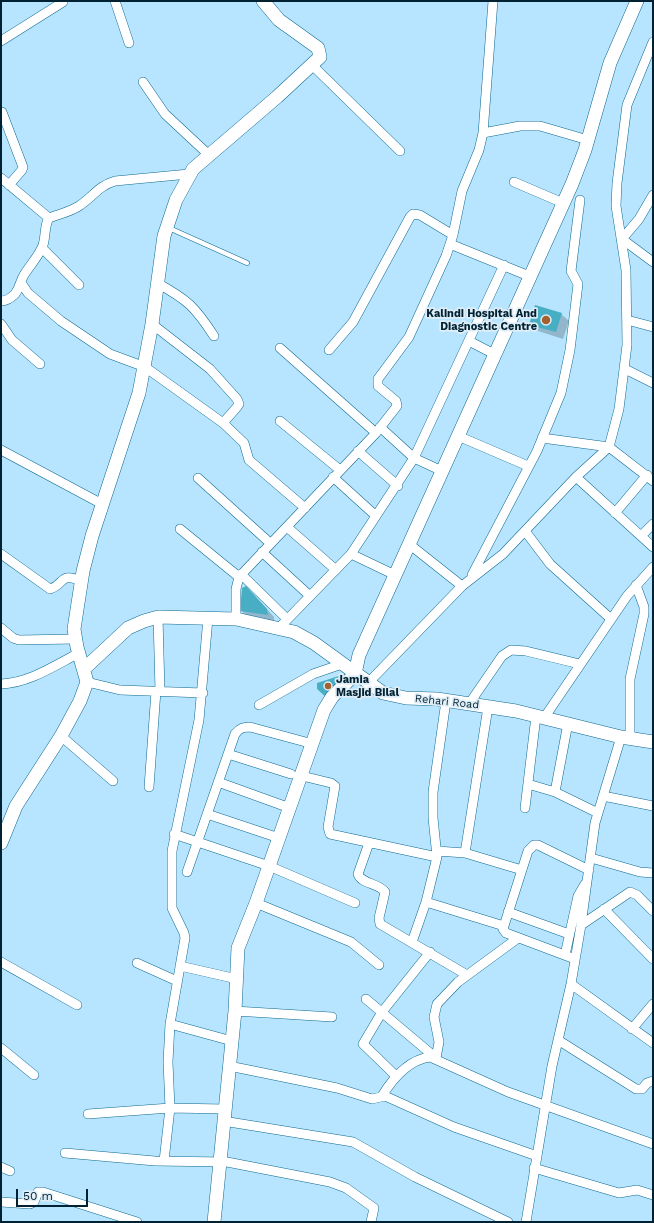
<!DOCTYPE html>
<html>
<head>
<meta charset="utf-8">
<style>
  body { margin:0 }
  #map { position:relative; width:654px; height:1223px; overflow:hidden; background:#b7e5ff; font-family:"Work Sans",sans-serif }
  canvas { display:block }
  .frame { position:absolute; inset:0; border:2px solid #002131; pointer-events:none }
  .scale { position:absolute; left:16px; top:1189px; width:72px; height:18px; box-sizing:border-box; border:2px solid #002131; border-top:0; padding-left:5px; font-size:12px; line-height:14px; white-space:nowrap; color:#002131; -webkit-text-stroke:3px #deedf6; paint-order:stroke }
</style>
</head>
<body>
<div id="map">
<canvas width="654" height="1223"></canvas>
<div class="frame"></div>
<div class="scale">50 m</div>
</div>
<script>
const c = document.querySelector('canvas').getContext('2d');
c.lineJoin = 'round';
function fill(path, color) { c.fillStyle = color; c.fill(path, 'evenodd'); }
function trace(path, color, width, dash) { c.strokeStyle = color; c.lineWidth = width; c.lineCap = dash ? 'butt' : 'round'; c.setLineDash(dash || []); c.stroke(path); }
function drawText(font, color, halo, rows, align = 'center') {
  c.font = font + ' "Work Sans",sans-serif'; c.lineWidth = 3.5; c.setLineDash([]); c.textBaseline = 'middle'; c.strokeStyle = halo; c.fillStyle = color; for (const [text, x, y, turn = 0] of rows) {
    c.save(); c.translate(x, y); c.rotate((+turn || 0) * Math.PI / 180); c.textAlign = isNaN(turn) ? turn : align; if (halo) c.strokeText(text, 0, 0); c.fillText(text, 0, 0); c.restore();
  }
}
fill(new Path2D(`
  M561 314 569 321 563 339 538 331 530 324Z
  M253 594 274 617V621L248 618 241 610Z`), '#0003');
fill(new Path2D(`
  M535 305 562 313 556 332 529 325Z
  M246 586 267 609 268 615 240 611 242 588Z
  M345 674 347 679 327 698 317 689V683Z`), '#47aec4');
const lane = new Path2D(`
  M169 228 247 263`);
const street = new Path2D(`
  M115 1 129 43
  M1 41 63 2
  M312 65 400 151
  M143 82 165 114 209 155
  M2 112 23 167 22 170 9 185
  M483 133 520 126H540L588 140
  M1 178 49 218
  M514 182 563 203
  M653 195 639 219 622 239 653 262
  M450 244 529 276
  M42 248 79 285
  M157 283C188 300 195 307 214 336
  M22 284 28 293 61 321 110 354 145 367 223 423 244 443 249 460 305 508
  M1 301C6 301 11 298 15 294 20 288 20 281 24 275 30 265 39 256 43 245 46 236 44 226 49 218 59 214 70 212 79 206 93 197 98 186 115 181L189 174
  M627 320 653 327
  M1 324 12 340 40 364
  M152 324 210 369 237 399 239 404 237 407 223 423
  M469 341 494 354
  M280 348 376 433
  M329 350 353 322 410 217 413 214 420 215 453 235
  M625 369 653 383
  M280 421 340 470
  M380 427 414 458 442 471
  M458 436 528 466
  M542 438 609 447 653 481
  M1 450 102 504
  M358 451 398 486
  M333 477 376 516
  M576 477 653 547
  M198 478 270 543
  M615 513 647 475
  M287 527 336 570
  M180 529 239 577
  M525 531 550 564 611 619
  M641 536 653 524
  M409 544 462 586
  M262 552 310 596
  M1 554 50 589C66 584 58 572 82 581
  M351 554 395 575
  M241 574 287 619
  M472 575 537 451 561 393 570 350 578 284 571 271 580 200
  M158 617 160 691
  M236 619V589L239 577 376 433 397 406 396 401 378 386V379L409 337 446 256 453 235 462 191 479 150 483 133 493 1
  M1 628 13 638 19 640 75 639
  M279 628 351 554 414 458 504 265
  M87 682 120 690 203 693
  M368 683 462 586 503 554 576 477 609 447 619 409 627 345 626 270 616 206 617 183 627 105 653 42
  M1 684C29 683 54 666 79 653
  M469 704 502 656 511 650 526 651 580 664
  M259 705 313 674 342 664
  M544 718 627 596 653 567
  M61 736 113 781
  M630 739V679L644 614V607L636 585
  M228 754 291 774
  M302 776 331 783 335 786 328 827 330 834 437 857
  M218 782 290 808
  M528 784 555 792 598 813
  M149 787 156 691
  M555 792 568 723
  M603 796 653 806
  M525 808 536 716
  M207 814 279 838
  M174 834 269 866 355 903
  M369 843 358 874C361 884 379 883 385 892L379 918 380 924 467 975
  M437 851 465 853 522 870
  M465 853 488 707
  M591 858 640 872 653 873
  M187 872 235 734C240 728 243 727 250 727L313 744
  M426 902 504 926
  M256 903 351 942 379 965
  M604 909 653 959
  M508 912 569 934
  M581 925 630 892 637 895 653 911
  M412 942 426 902 437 857 433 818V792L446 701
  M565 955 578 896 585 884
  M575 959 506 933 503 929 528 851 534 845H538L589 870
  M1 962 77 1005
  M137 963 177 981
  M180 966 237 979
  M571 984 653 1043
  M366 999 436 1058 439 1042 434 1017 437 1004 458 982 518 938
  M235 1011 332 1017
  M170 1024 232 1041
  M632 1029 653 1004
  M558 1040 636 1089H642L647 1083 653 1081
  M1 1048 34 1075
  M229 1066 337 1088 372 1099 385 1096 454 1127 537 1156
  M396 1076 363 1044 382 1012 430 952
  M382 1096C393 1078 408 1060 430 1057L508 1092 653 1144
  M88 1114 170 1108 225 1109
  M223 1121 353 1142 415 1177 508 1222
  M65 1153 155 1161 227 1162 330 1182 346 1188 374 1208 371 1222
  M164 1161 170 1108 168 1062 170 1024 185 938 184 933 172 908V851L199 720 208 618
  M1 1167 10 1171
  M534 1168 619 1193 637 1190 653 1195
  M1 1202 30 1204 34 1202 38 1192H43L137 1222
  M526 1222 552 1066 571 984 581 925 595 823 621 737`);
const secondary = new Path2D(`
  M84 669 128 628 144 621 158 617 236 619 294 632 314 643 383 693 406 698 437 699 516 711 621 737 653 742
  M1 843 16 806 61 736 80 701 87 682 77 647 74 629 83 571 92 536 139 393 152 324 164 236 176 200 193 169 277 97 320 57 318 48 279 20 263 1
  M214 1222 235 1011 238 948 256 903 324 710 332 697 355 674 359 655 572 184 585 150 610 63 637 1`);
trace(lane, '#0e6990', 5.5);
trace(street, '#0e6990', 10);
trace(secondary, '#0e6990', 14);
trace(lane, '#fff', 4.5);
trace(street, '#fff', 9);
trace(secondary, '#fff', 13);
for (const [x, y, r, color] of [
  [546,320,5,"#a46130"],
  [328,686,4,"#a46130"]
]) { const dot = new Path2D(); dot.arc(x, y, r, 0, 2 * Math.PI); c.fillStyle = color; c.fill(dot); trace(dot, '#deedf6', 1.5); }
drawText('bold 11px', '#002131', '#deedf6', [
  ["Kalindi Hospital And",537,314],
  ["Diagnostic Centre",537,327],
  ["Jamia",336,680,"left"],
  ["Masjid Bilal",336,693,"left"]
], 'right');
drawText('11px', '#002131', '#deedf6', [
  ["Rehari Road",447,702,6]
]);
</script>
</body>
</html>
